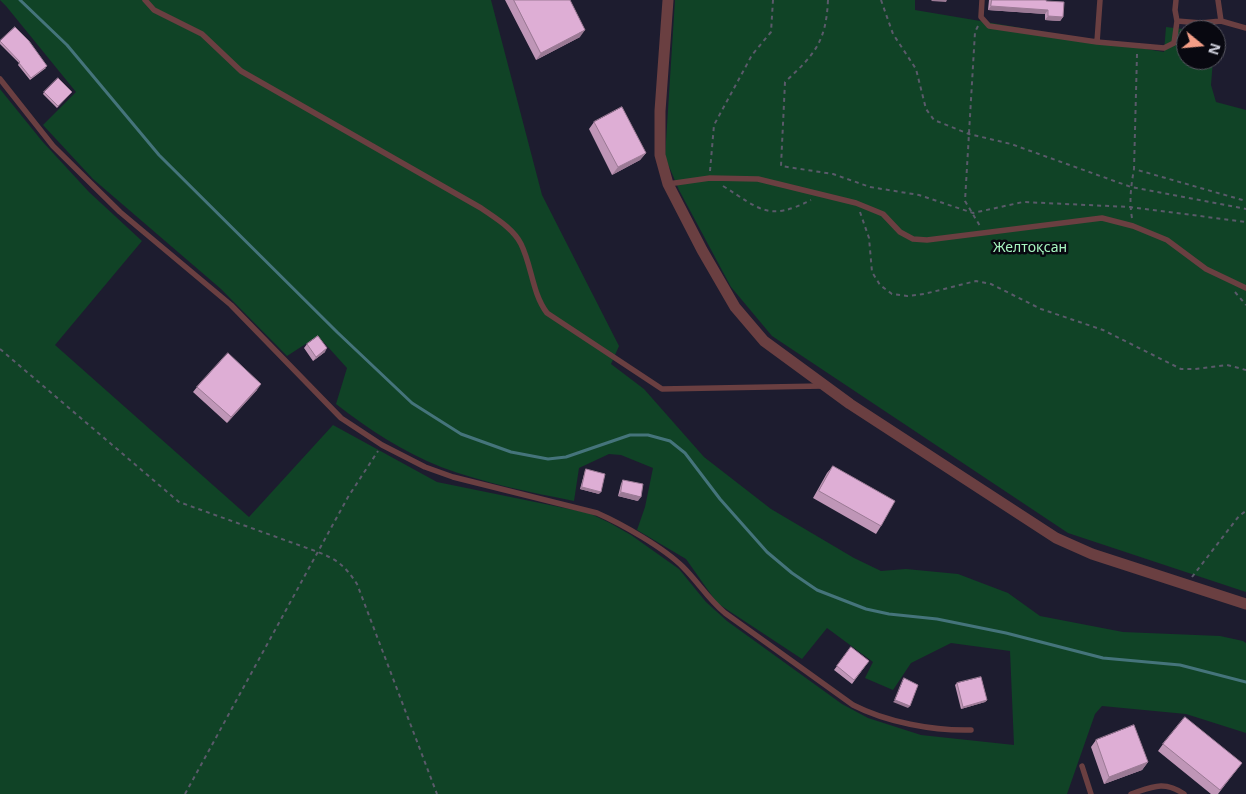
<!DOCTYPE html>
<html>
<head>
<meta charset="utf-8">
<style>
  body { margin:0 }
  #map { position:relative; width:1246px; height:794px; overflow:hidden; background:#1d1c2f; font-family:"Noto Sans",sans-serif }
  canvas { display:block }
  .north { position:absolute; left:1176px; top:20px; width:50px; height:50px; box-sizing:border-box; background:#080810; border:1px solid #585862; border-radius:50%; rotate:107deg; font-size:14px; font-weight:700; line-height:20px; text-align:center; color:#d0d1dd }
  .north::after { content:''; display:block; margin:auto; width:18px; height:22px; background:#f49e87; clip-path:polygon(50% 0,100% 100%,50% 72%,0 100%) }
</style>
</head>
<body>
<div id="map">
<canvas width="1246" height="794"></canvas>
<div class="north">N</div>
</div>
<script>
const c = document.querySelector('canvas').getContext('2d');
c.lineJoin = 'round';
function fill(path, color) { c.fillStyle = color; c.fill(path, 'evenodd'); }
function trace(path, color, width, dash) { c.strokeStyle = color; c.lineWidth = width; c.lineCap = dash ? 'butt' : 'round'; c.setLineDash(dash || []); c.stroke(path); }
function drawText(font, color, halo, rows, align = 'center') {
  c.font = font + ' "Noto Sans",sans-serif'; c.lineWidth = 5; c.setLineDash([]); c.textBaseline = 'middle'; c.strokeStyle = halo; c.fillStyle = color; for (const [text, x, y, turn = 0] of rows) {
    c.save(); c.translate(x, y); c.rotate((+turn || 0) * Math.PI / 180); c.textAlign = isNaN(turn) ? turn : align; if (halo) c.strokeText(text, 0, 0); c.fillText(text, 0, 0); c.restore();
  }
}
fill(new Path2D(`
  M0 0H491L542 195 619 346 611 364 644 389 704 457 771 509 854 558 881 571 906 569 958 574 1008 593 1040 616 1123 632 1220 636 1243 641 1246 643V733L1186 714 1102 706 1095 714 1067 794H0V89L42 141 89 192 142 241 55 345 249 517 333 425 437 482 589 513 610 523 631 535 679 569 706 602 727 621 842 704 868 718 921 735 1014 745 1010 651 951 643 911 663 893 690 865 678 873 662 827 628 802 659 717 603 686 559 637 530 645 507 653 468 621 455 609 454 579 468 574 501C529 492 484 483 441 467 403 452 368 429 336 404L347 368 318 336 287 356 221 289 93 179 43 125 76 92 6 6Z
  M675 0H915V10L1164 52 1166 27 1191 30H1186V60H1213L1211 85 1216 102 1246 110V592L1068 533 772 336 731 287 679 190 665 157Z`), '#104326');
trace(new Path2D(`
  M20 0 67 45 159 155 337 332 412 403 461 434 511 452 548 459 566 457 630 435H648L670 441 685 453 720 499 767 552 792 573 817 590 866 609 889 614 937 619 1006 633 1103 658 1180 665 1246 682`), '#45747b', 3);
trace(new Path2D(`
  M828 0C826 42 815 54 785 82L781 166 833 174 870 187 919 195 973 213 1023 202 1130 207 1246 222
  M881 0 893 34 916 69 926 109 934 120 969 134 1011 144 1131 187 1246 209
  M978 26 975 32 965 201 980 226
  M1137 54 1134 169 1246 201
  M710 171 714 125 752 55 771 32 773 0
  M723 186C760 209 768 222 811 200
  M860 212 869 238 872 272 880 285 892 294 907 296 924 294 976 281 991 284 1041 309 1103 330 1181 369H1195L1227 365 1246 370
  M1132 218C1129 201 1131 186 1134 169
  M1235 292 1246 305
  M0 349 179 502 318 552C338 560 345 566 357 584L437 794
  M1192 577 1239 516 1246 511
  M185 794 348 497 378 451`), '#5a5a6a', 2, [4, 4]);
trace(new Path2D(`
  M145 0 154 10 202 34 241 71 481 208C495 218 513 228 521 244 532 266 532 293 547 313L662 389 822 386
  M982 0 981 17 989 26 1097 42 1100 0
  M1176 0 1175 10 1177 21 1201 23 1221 21 1246 28
  M1218 0 1221 21
  M1097 42 1164 48 1174 43 1177 21
  M0 79 53 146 120 212 231 305 341 418 382 445 425 467 453 477 597 513C622 524 664 548 683 567 699 583 708 599 725 613L853 705C886 722 933 731 971 730
  M668 184 710 178 758 179 856 203 883 214 900 232 913 239 927 240 1102 218 1133 226 1167 240 1206 269 1246 288
  M1082 766 1091 794
  M1131 794C1152 787 1164 780 1184 794`), '#6a3f41', 5.5);
trace(new Path2D(`
  M668 0 660 111V155L668 184 702 250 735 307 764 341 850 404 1056 538 1092 554 1246 604`), '#6a3f41', 11);
fill(new Path2D(`
  M505 0H570L580 37 536 60Z
  M989 0H1046V1L1063 17 1060 21 1045 20V14L988 10Z
  M0 41 46 68 30 80 18 65 19 63 0 44Z
  M44 92H72L57 108 43 94Z
  M594 122 646 153 640 160 612 175 589 129Z
  M307 344 325 352 313 361 304 348Z
  M197 387 257 390 227 423 193 392Z
  M833 466 881 526 876 534 813 498 827 473Z
  M586 469 599 494 580 489 585 471Z
  M623 480 638 501 618 496 621 484Z
  M851 647 869 661 852 684 834 670Z
  M957 683 987 700 985 702 961 709 955 685Z
  M1096 740 1148 762 1142 770 1104 784 1091 747Z
  M1163 744 1242 763 1218 794H1211L1158 751Z`), '#bf96b7');
fill(new Path2D(`
  M932 0H947L946 2 931 1Z
  M991 6 1048 10 1045 14 988 10Z
  M1048 16 1063 17 1060 21 1045 20Z
  M585 30 580 37 536 60 541 53Z
  M646 153 640 160 612 175 618 167Z
  M327 348 325 352 313 361 316 357Z
  M261 384 257 390 227 423 231 417Z
  M582 487 601 492 599 494 580 489Z
  M621 492 641 497 638 501 618 496Z
  M895 700 910 706 908 708 893 702Z
  M987 700 985 702 961 709 963 707Z
  M1148 762 1142 770 1104 784 1109 777Z`), '#9b7a95');
const building = new Path2D(`
  M514 0H570L585 30 541 53Z
  M992 0H1046V1L1064 2 1063 17 1048 16V10L991 6Z
  M15 27 29 41 47 66 31 78 19 63 20 62 0 41Z
  M58 78 72 92 58 106 44 92Z
  M622 107 646 153 618 167 594 122Z
  M318 336 327 348 316 357 307 344Z
  M228 353 261 384 231 417 197 387Z
  M833 466 895 501 881 526 819 491Z
  M586 469 605 474 601 492 582 487Z
  M623 480 643 484 641 497 621 492Z
  M851 647 869 661 854 680 837 666Z
  M981 677 987 700 963 707 957 683Z
  M904 678 918 685 910 706 895 700Z
  M1185 717 1242 763 1220 790 1163 744Z
  M1134 725 1148 762 1109 777 1096 740Z`);
fill(building, '#deaed5');
trace(building, '#9b7a95', 1);
drawText('14px', '#a8f6c1', '#080810', [
  ["Желтоқсан",1030,248]
]);
</script>
</body>
</html>
